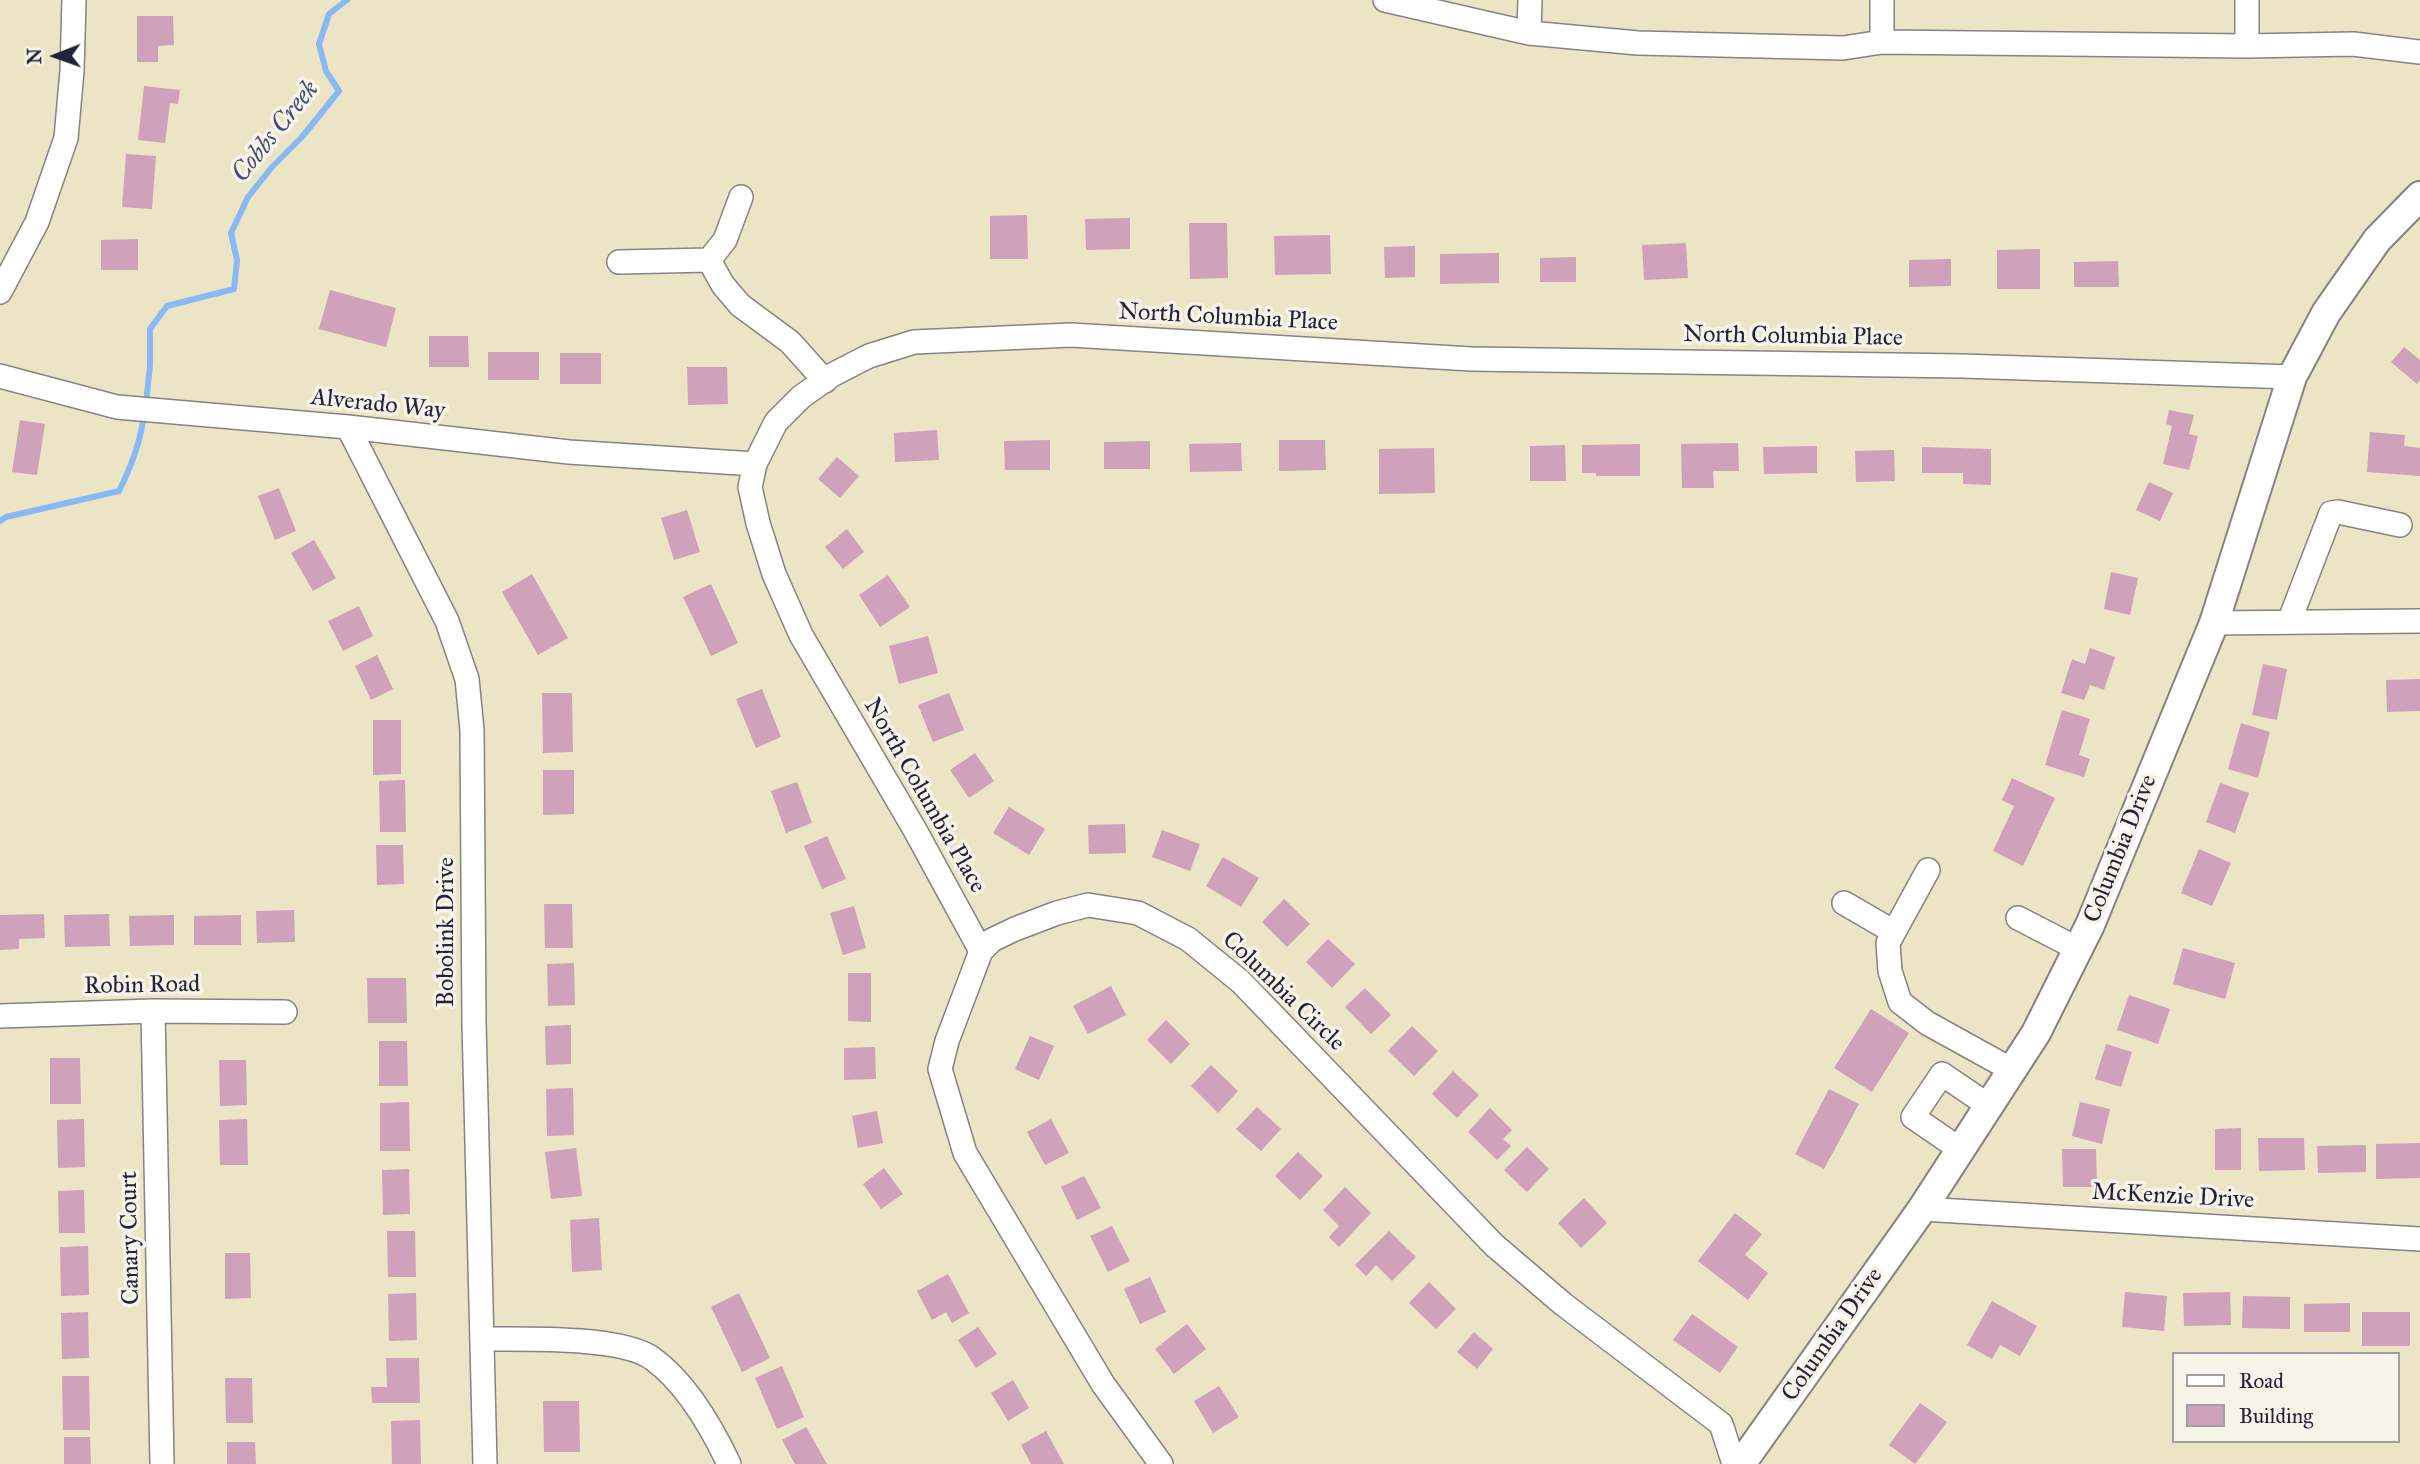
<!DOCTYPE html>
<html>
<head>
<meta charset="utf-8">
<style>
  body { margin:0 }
  #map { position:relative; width:2420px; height:1464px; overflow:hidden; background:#ebe4c5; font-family:"IM FELL Great Primer",serif }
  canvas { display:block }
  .legend { position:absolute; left:2172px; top:1352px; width:228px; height:91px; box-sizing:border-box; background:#f7f3e8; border:2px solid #a29fa3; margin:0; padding:9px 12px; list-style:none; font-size:21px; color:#22223b }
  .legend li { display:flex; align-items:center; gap:14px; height:35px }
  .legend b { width:35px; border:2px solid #a29fa3 }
  .north { position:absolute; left:21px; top:21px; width:70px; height:70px; -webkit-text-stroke:5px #f7f3e8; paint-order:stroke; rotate:269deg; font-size:19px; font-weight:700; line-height:28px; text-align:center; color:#22223b }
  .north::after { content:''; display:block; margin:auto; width:24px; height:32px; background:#22223b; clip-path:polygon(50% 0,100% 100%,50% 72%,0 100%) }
</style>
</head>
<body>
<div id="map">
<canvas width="2420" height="1464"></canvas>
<ul class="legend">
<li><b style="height:9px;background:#fff"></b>Road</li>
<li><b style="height:19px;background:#cfa1bb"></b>Building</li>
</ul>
<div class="north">N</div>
</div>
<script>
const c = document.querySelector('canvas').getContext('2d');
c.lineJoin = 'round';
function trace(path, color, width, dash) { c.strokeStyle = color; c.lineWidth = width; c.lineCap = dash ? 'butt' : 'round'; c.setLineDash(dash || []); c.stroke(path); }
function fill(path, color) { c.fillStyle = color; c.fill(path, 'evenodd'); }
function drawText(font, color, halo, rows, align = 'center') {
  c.font = font + ' "IM FELL Great Primer",serif'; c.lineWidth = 7; c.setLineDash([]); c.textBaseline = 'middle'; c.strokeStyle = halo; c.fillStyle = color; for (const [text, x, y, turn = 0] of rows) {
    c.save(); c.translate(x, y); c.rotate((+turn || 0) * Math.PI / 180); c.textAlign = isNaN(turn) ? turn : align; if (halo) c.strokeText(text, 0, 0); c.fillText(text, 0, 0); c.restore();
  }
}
trace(new Path2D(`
  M146 404 150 365V329L167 306 234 289 237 260 231 233 248 197 272 167 302 137 339 91 326 71 319 44 329 14 347 0
  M0 521 6 517 119 491C131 467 141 441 144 414`), '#88b9f5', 6);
fill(new Path2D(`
  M137 16H173L174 45 158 46V62H137Z
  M144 86 180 90 178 104 170 103 165 143 138 140Z
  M126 154 156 156 152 209 122 207Z
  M1027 215 1028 259H990V216Z
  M1130 218V249L1086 250 1085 219Z
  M1189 223H1227L1228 278 1190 279Z
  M1330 235 1331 274 1275 275 1274 236Z
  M138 239V270H101V240Z
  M1686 243 1688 278 1644 280 1642 245Z
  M1415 246V277L1385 278 1384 247Z
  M2040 249V289H1997V250Z
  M1499 253V283L1440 284V254Z
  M1576 257V282H1540V258Z
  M1951 259V286L1909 287V260Z
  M2118 261 2119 287H2074V262Z
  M330 290 396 308 386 347 319 329Z
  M429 336H468L469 367H429Z
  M2404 347 2420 360V380L2417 384 2391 362Z
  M488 352H539V380H488Z
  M560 353H601V384H560Z
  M687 367H727L728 404 688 405Z
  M2169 410 2194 415 2189 434 2198 436 2189 470 2163 464 2172 426 2166 424Z
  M20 420 45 424 37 475 12 472Z
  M937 430 939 460 895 462 894 433Z
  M2370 432 2405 435 2404 446 2420 448V476L2367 472Z
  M1050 440V470H1005L1004 441Z
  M1279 440H1325L1326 470 1279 471Z
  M1150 441V469H1104V442Z
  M1241 443 1242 471 1190 472 1189 444Z
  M1738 443 1739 471H1713L1714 488H1682L1681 444Z
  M1640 444V476H1596V473H1582V445Z
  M1565 445 1566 481H1530V446Z
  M1817 446V473L1764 474 1763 447Z
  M1922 447 1991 449V485L1963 484V473H1922Z
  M1434 448 1435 493 1379 494V449Z
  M1894 450 1895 481 1856 482 1855 451Z
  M837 457 859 476 840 498 818 479Z
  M2149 482 2173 493 2160 521 2136 510Z
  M279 488 296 531 275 540 258 496Z
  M687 510 700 552 674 560 661 518Z
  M847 529 864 552 843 569 825 547Z
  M314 540 336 578 313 591 291 553Z
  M2111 572 2138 578 2130 615 2104 609Z
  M532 574 568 638 538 655 502 592Z
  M888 575 910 607 880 627 859 595Z
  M711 584 738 643 711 656 683 597Z
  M359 606 373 636 343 651 328 621Z
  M928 636 938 673 899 684 889 646Z
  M2090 648 2115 657 2104 690 2090 685 2084 700 2061 693 2072 659 2085 664Z
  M377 655 393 689 371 700 355 666Z
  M2263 664 2287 669 2277 720 2252 715Z
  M2420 679V711L2387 712 2386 680Z
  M762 689 781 737 756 748 736 699Z
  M542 693H572L573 752 543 753Z
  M949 693 964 730 933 742 918 705Z
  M2062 710 2090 719 2079 755 2090 759 2084 777 2045 765Z
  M373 720H401V774L373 775Z
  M2241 723 2270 732 2258 778 2228 769Z
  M975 753 994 781 969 798 950 770Z
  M543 770H574V814L543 815Z
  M2012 778 2055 798 2023 866 1993 851 2014 806 2002 800Z
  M405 780 406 832H380L379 781Z
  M797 782 812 823 786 833 771 791Z
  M2220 783 2249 793 2235 833 2206 822Z
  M1009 807 1045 829 1029 855 993 833Z
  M1125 824 1126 853 1089 854 1088 825Z
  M1162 830 1200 844 1190 871 1152 857Z
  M827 836 846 879 822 889 804 846Z
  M376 845H403L404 884 377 885Z
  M2199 849 2231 863 2212 906 2181 893Z
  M1223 857 1259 878 1241 907 1206 886Z
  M1284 899 1310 924 1287 947 1262 922Z
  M544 904H572L573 948H545Z
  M854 906 866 948 843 955 830 913Z
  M294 910 295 942 257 943 256 911Z
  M44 914 45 938 19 939V949L0 950V915Z
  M109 914 110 946 65 947 64 915Z
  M174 915V945L130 946 129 916Z
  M241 915V945H194V916Z
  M1328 939 1355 964 1332 988 1306 962Z
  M2183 948 2235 963 2225 999 2173 984Z
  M574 963 575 1005 548 1006 547 964Z
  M848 973H871V1022L848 1021Z
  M367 978H406L407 1023H368Z
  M1111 986 1126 1015 1088 1034 1073 1006Z
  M1365 988 1391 1015 1371 1034 1345 1007Z
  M2129 995 2170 1009 2158 1044 2117 1030Z
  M1871 1009 1909 1033 1872 1092 1834 1068Z
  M1166 1020 1190 1044 1171 1064 1147 1040Z
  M571 1025V1064L546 1065 545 1026Z
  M1412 1026 1438 1051 1414 1076 1388 1051Z
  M1030 1036 1054 1046 1039 1080 1015 1069Z
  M379 1041H407L408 1086H379Z
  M2106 1044 2132 1052 2121 1087 2095 1079Z
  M875 1047 876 1079 844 1080V1048Z
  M50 1058H80L81 1104H50Z
  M219 1060H246L247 1105 220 1106Z
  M1211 1065 1238 1091 1218 1113 1191 1086Z
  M1453 1071 1479 1095 1457 1118 1432 1094Z
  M573 1088 574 1135 547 1136 546 1089Z
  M1829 1089 1859 1104 1824 1169 1795 1154Z
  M409 1102 410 1151H380V1103Z
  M2080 1102 2110 1109 2102 1144 2072 1136Z
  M1257 1107 1281 1129 1261 1151 1236 1129Z
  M1490 1108 1512 1130 1503 1139 1511 1146 1497 1160 1468 1132Z
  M877 1111 883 1143 858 1148 852 1116Z
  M84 1119 85 1167 58 1168 57 1120Z
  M247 1119 248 1165H220L219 1120Z
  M1051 1119 1069 1153 1045 1165 1027 1132Z
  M2241 1128V1170H2215V1129Z
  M2258 1138H2304L2305 1170 2259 1171Z
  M2420 1143V1178L2376 1179V1144Z
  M2366 1145V1172L2318 1173 2317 1146Z
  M1527 1147 1549 1169 1527 1192 1504 1170Z
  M576 1148 582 1196 551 1199 545 1152Z
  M2062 1149H2096L2097 1187H2063Z
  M1298 1152 1323 1176 1300 1200 1275 1176Z
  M884 1168 903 1194 881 1209 863 1184Z
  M409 1169 410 1214 383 1215 382 1170Z
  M1084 1176 1101 1208 1077 1220 1061 1187Z
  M1345 1187 1371 1213 1339 1247 1329 1237 1339 1226 1323 1210Z
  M84 1190 85 1233H59L58 1191Z
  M1584 1198 1607 1223 1581 1248 1558 1223Z
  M1735 1213 1762 1234 1745 1255 1768 1273 1748 1300 1698 1261Z
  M599 1218 602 1270 572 1272 570 1220Z
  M1112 1226 1130 1261 1108 1272 1090 1236Z
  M387 1231H415L416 1277H388Z
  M1389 1231 1416 1257 1392 1281 1376 1265 1366 1276 1355 1265Z
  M88 1246 89 1295 61 1296 60 1247Z
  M225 1253H250L251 1298 225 1299Z
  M948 1274 969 1313 952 1323 946 1312 932 1320 917 1291Z
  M1150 1277 1166 1312 1140 1324 1124 1289Z
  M1429 1282 1456 1309 1436 1329 1409 1303Z
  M2125 1292 2167 1296 2164 1331 2122 1327Z
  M2230 1292 2231 1325 2184 1326 2183 1293Z
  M416 1293 417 1340 389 1341 388 1294Z
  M739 1293 770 1358 742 1372 711 1307Z
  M2243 1296 2290 1297V1329L2242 1328Z
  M1992 1301 2037 1326 2020 1356 2000 1345 1992 1359 1967 1345Z
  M2350 1303V1332H2304V1304Z
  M88 1312 89 1358 62 1359 61 1313Z
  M2362 1312H2410V1346H2362Z
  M1692 1314 1738 1347 1720 1373 1673 1340Z
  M1187 1324 1206 1349 1174 1374 1155 1349Z
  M978 1327 997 1354 976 1368 958 1340Z
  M1474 1332 1493 1349 1477 1369 1457 1352Z
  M386 1358H419L420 1403H372L371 1387H387Z
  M782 1366 804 1417 777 1429 755 1378Z
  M62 1376H89L90 1430H63Z
  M225 1378H252L253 1423H226Z
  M1013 1380 1029 1408 1008 1421 991 1393Z
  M1219 1386 1239 1417 1213 1433 1194 1401Z
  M543 1401H579L580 1452H544Z
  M1920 1403 1947 1422 1915 1464 1889 1445Z
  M420 1420 421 1464H392L391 1421Z
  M806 1427 827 1464H795L782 1440Z
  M1046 1431 1064 1464H1031L1021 1445Z
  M64 1437H90L91 1464H64Z
  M227 1442H255L256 1464H227Z`), '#cfa1bb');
const minor = new Path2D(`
  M1385 0 1529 33 1638 43 1843 48 1882 42 2247 46 2353 44 2420 52
  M1882 0V42
  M1529 33 1530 0
  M2247 46V0
  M741 197 725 240 709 260 723 285 740 305 790 342 825 381
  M619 262 709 260
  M0 292 37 222 66 138 72 71 74 0
  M0 376 117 407 348 427 569 452 755 464
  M348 427 447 621 467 679 472 730 474 1023 485 1464
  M2289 622 2331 513 2338 512 2400 525
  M2214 623 2420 621
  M1928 870 1888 943 1890 971 1900 1002 1927 1023 2012 1070
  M1844 903 1894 932
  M2018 918 2078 949
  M981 951 915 830 801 635 774 574 758 523 750 487 755 464 776 422 801 397 832 375 869 356 914 342 1071 335 1471 359 1962 366 2292 377
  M153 1011 162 1464
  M0 1016 153 1011 285 1012
  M1961 1150 1913 1117 1942 1074 1989 1106
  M1922 1209 2420 1239
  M483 1339C522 1339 623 1336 653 1359 686 1383 712 1428 729 1464
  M1161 1464 1103 1384 965 1153 940 1069 947 1041 981 951 992 940 1015 929 1057 913 1088 905 1138 913 1188 939 1241 982 1494 1245 1563 1304 1721 1424 1734 1464`);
const major = new Path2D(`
  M1741 1464 1922 1209 2036 1033 2090 925 2214 623 2292 377 2326 313 2377 240 2420 196`);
trace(minor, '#868380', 26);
trace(major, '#868380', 32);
trace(minor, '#fff', 23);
trace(major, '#fff', 28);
drawText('24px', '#22223b', '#f7f3e8', [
  ["North Columbia Place",1228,318,3],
  ["North Columbia Place",1793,337,1],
  ["Alverado Way",378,405,6],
  ["North Columbia Place",924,796,60],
  ["Columbia Drive",2121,849,-68],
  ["Bobolink Drive",447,932,-90],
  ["Robin Road",142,986,-1],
  ["Columbia Circle",1283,992,44],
  ["McKenzie Drive",2173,1197,3],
  ["Canary Court",131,1238,-91],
  ["Columbia Drive",1833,1335,-55]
]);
drawText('italic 26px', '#414f73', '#f7f3e8', [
  ["Cobbs Creek",276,132,-51]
]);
</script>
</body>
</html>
